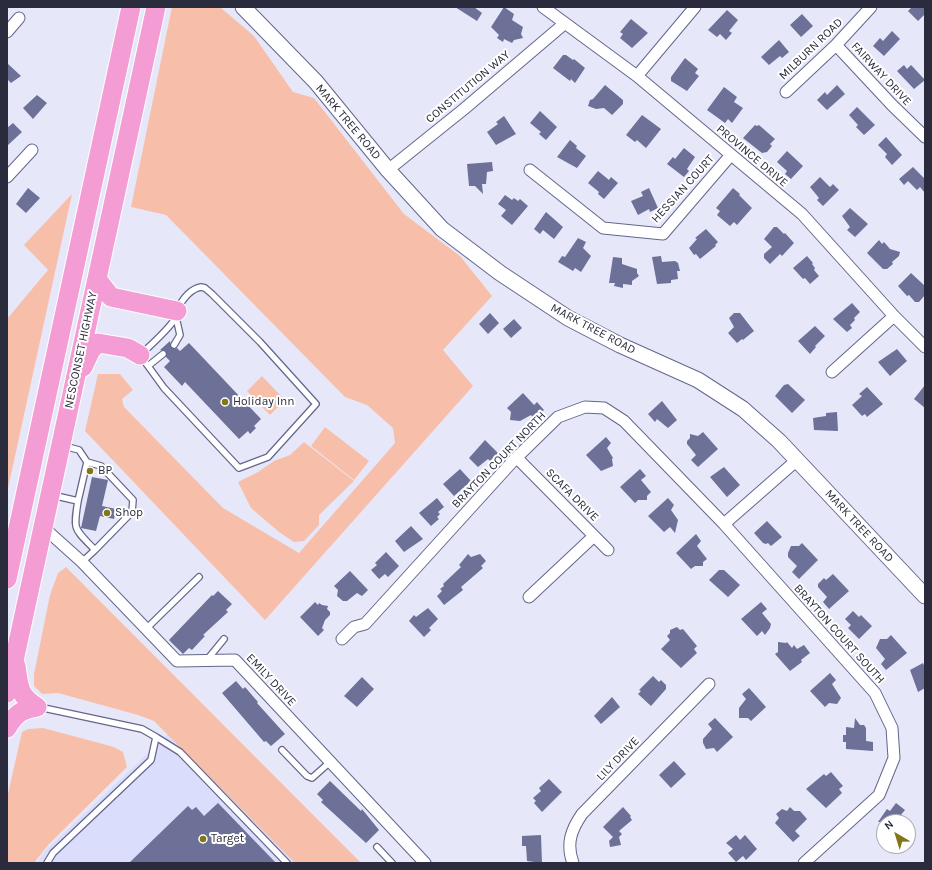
<!DOCTYPE html>
<html>
<head>
<meta charset="utf-8">
<style>
  body { margin:0 }
  #map { position:relative; width:932px; height:870px; overflow:hidden; background:#e6e8fa; font-family:Karla,sans-serif }
  canvas { display:block }
  .frame { position:absolute; inset:0; border:8px solid #2a2b3c; pointer-events:none }
  .north { position:absolute; left:876px; top:814px; width:40px; height:40px; box-sizing:border-box; background:#fff; border:1px solid #aaaab1; border-radius:50%; rotate:322deg; font-size:11px; font-weight:700; line-height:16px; text-align:center; color:#2a2b3c }
  .north::after { content:''; display:block; margin:auto; width:14px; height:18px; background:#827619; clip-path:polygon(50% 0,100% 100%,50% 72%,0 100%) }
</style>
</head>
<body>
<div id="map">
<canvas width="932" height="870"></canvas>
<div class="frame"></div>
<div class="north">N</div>
</div>
<script>
const c = document.querySelector('canvas').getContext('2d');
c.lineJoin = 'round';
function fill(path, color) { c.fillStyle = color; c.fill(path, 'evenodd'); }
function trace(path, color, width, dash) { c.strokeStyle = color; c.lineWidth = width; c.lineCap = dash ? 'butt' : 'round'; c.setLineDash(dash || []); c.stroke(path); }
function drawText(font, color, halo, rows, align = 'center') {
  c.font = font + ' Karla,sans-serif'; c.lineWidth = 4; c.setLineDash([]); c.textBaseline = 'middle'; c.strokeStyle = halo; c.fillStyle = color; for (const [text, x, y, turn = 0] of rows) {
    c.save(); c.translate(x, y); c.rotate((+turn || 0) * Math.PI / 180); c.textAlign = isNaN(turn) ? turn : align; if (halo) c.strokeText(text, 0, 0); c.fillText(text, 0, 0); c.restore();
  }
}
fill(new Path2D(`
  M168 734 295 863H37L45 851Z`), '#daddfb');
fill(new Path2D(`
  M172 7H220L254 36 293 92 314 98 404 214 460 256 492 296 443 350 473 386 265 620 85 431 98 374H120L133 390 122 399 124 407 223 508 299 553 395 443 393 428 367 405 345 397 166 215 131 207Z
  M72 194 7 493V319L48 270 24 245Z
  M262 376 285 400 270 415 247 391Z
  M325 427 369 461 354 480 311 446Z
  M304 442 354 481 319 515V525L304 541 294 542 279 532 251 508 238 482 258 472 274 461 290 455Z
  M66 567 361 863H295L154 721 138 715 58 693 42 694 34 686V674L50 595 58 573Z
  M43 728 114 747 123 752 127 767 49 844 34 863H7V798L22 732 28 729Z`), '#f7bfaa');
fill(new Path2D(`
  M455 7H474L482 13 477 21Z
  M504 7 514 14 512 20 523 27 521 34 523 38 514 40 512 43 504 39 503 42 497 38 499 35 491 27Z
  M912 7H925V14L918 21 908 11Z
  M727 10 738 20 729 31 732 33 726 40 720 34 717 37 708 30Z
  M802 14 813 26 801 37 790 25Z
  M631 19 648 33 632 48 620 38 623 34 620 32Z
  M892 31 900 39 884 56 873 46 880 38 883 41Z
  M779 40 789 52 782 58 780 56 769 65 761 57Z
  M563 55H566L573 60 574 59 585 68 575 83 571 79 570 81 553 68Z
  M685 58 698 69 695 73 699 76 687 91 671 81V77Z
  M7 63 21 76 11 83 7 79Z
  M904 65 907 69 911 65 913 67 925 80 914 89 897 71Z
  M605 85 623 100V104L612 115 604 108 596 109 588 106 590 100 593 99Z
  M837 85 845 94 827 110 817 100 825 92 827 95Z
  M724 87 737 97 734 102 743 108 732 123 728 119 725 123 707 110Z
  M37 95 47 103 33 119 23 108Z
  M857 107 875 125 864 135 856 127 858 125 849 115Z
  M540 111 557 127 546 140 539 134 541 132 530 123Z
  M642 115 661 129 646 148 637 140 635 142 626 135Z
  M504 116 516 134 496 145 487 132 498 124 496 122Z
  M13 123 22 132 7 146V128Z
  M755 125 757 126 759 125 775 139 770 144 772 146 767 152 762 153 743 138Z
  M886 137 902 155 892 165 885 157 887 154 878 145Z
  M570 140 577 146 576 148 586 156 577 168 557 157Z
  M684 148 695 157 687 169 689 171 684 177 667 164 673 157 675 159Z
  M787 151 803 166 791 179 785 174 787 171 777 162Z
  M492 162 493 171 487 172 486 184H482L483 194 475 186H469L467 164Z
  M913 167 925 179V193L920 187 917 190 908 181 904 185 899 179Z
  M598 171 609 180 611 177 618 183 604 199 598 194 599 192 588 183Z
  M820 177 830 187 833 184 839 190 823 206 817 200 819 198 810 187Z
  M28 188 40 198 26 213 16 204Z
  M649 188 658 208 650 212 649 209 638 215 631 201 643 196 641 192Z
  M733 188 740 194 739 195 752 208 737 225 734 222 730 226 717 215 720 211 716 208Z
  M505 195 512 200 514 198 518 201 520 199 528 206 512 225 501 216 506 210 498 204Z
  M850 208 868 224 855 237 847 230 850 227 842 216Z
  M546 212 563 227 554 239 543 230 540 234 534 229Z
  M774 227H777L784 234 785 233 794 243 782 256 780 254 770 264 764 258V254L772 247 764 239Z
  M706 229 718 242 715 245 716 246 700 259 696 254 694 255 689 248 697 239 695 238Z
  M578 238 586 242 583 248 591 256 581 272 575 268 573 271 558 262 562 256 565 257Z
  M879 240 882 244 884 242 890 249 900 252 899 256 892 262 893 264 887 269H883L867 253Z
  M661 256 662 262 675 261 678 263 680 271H677L678 279 671 280V283L657 284 652 257Z
  M807 256 813 263 812 264 815 268 814 270 819 276 810 284 805 278 803 279 793 268Z
  M613 257 622 258V264L637 269V273L639 276 632 281V285L623 284V288L614 286 615 283H609Z
  M911 273 925 286V295L919 302H915L909 295 907 296 898 286Z
  M852 303 860 312 854 318 855 320 850 325 852 328 847 332 833 319Z
  M490 313 499 323 488 334 479 324Z
  M734 313H740L754 331 743 340 742 339 737 343 728 333 734 327 729 318Z
  M514 319 522 328 511 338 503 329Z
  M815 326 825 336 815 346 816 347 810 354 798 341Z
  M170 341 171 347 174 349 177 348 180 351 189 343 261 419 254 426 256 428 250 434 248 431 239 439 185 382 182 386 164 367 170 361 166 357V351L160 350Z
  M897 349 907 361 890 376 878 362Z
  M788 384 805 400 792 413 775 396 784 385Z
  M925 385V408L914 399Z
  M867 387 883 404 867 417 865 414 862 416 852 405 862 396 859 394Z
  M523 393 534 405 537 402 544 410 534 419 531 415 520 421 510 420 511 412 507 408Z
  M662 401 677 420 668 428 657 419 655 422 648 414Z
  M837 412 838 431 814 430 813 418 826 416V413Z
  M703 432 718 449 698 467 691 460 696 455 687 444V441L690 438V434L698 436Z
  M606 437 611 443 607 448 613 458 612 459 613 466 601 471 586 455Z
  M485 440 498 453 490 461 488 459 478 467 469 458Z
  M724 467 740 485 727 497 710 477Z
  M460 469 471 481 454 496 443 484Z
  M640 469 646 476 641 480 651 492 647 496V500H638L635 503 620 487Z
  M92 477 108 480 102 506 116 509 114 519 100 516 96 531 81 528Z
  M437 498 444 507 438 512 440 514 437 517 439 519 431 526 419 513Z
  M668 498 674 505 671 510 678 520 675 533 670 527 664 532 648 516Z
  M767 521 782 537 771 546 768 543 766 544 763 543 754 533Z
  M411 526 423 539 404 552 395 541Z
  M696 534 701 541 697 546 707 559 703 562V566H695L691 569 676 553Z
  M802 543 818 560 799 579 792 572 797 566 788 557V553L791 546H799Z
  M386 552 399 566 388 577 385 574 379 579 371 570 377 565 375 563Z
  M468 554 471 557 480 554 486 561 481 566 483 568 461 587 463 590 444 605 437 596 442 591 440 589 444 586 443 584 461 567 459 565Z
  M719 570H724L740 585 728 597 709 580Z
  M350 571 368 590 362 596 357 593 347 601H343L337 596 338 590 334 586Z
  M833 574 849 591 829 609 823 602 827 597 818 587V584L824 578 826 580Z
  M218 591 232 604 226 610 228 612 203 635 205 636 192 650 189 648 183 654 169 640 212 595 213 596Z
  M315 602 318 605 319 603 322 605 328 606 327 609 330 612V615L325 620 322 628 324 630 318 636 300 617Z
  M761 602 767 609 762 613 771 624 770 628 765 635 762 631 757 636 741 619Z
  M428 608 438 619 429 628 431 630 424 637 409 621 414 615 416 617Z
  M853 611 859 617 861 615 872 626 859 639 848 628 851 625 845 619Z
  M677 627 680 630 683 629 697 646 694 649 697 653 681 668 661 649 670 640 667 636 670 633V630Z
  M891 635 907 653 886 670 881 664 885 659 876 648 880 639H887Z
  M778 642 786 643 787 642 792 648 794 645 797 649 804 645 810 653 801 660 802 662 790 671 775 654 778 652Z
  M923 663 925 668V688L918 692 910 670Z
  M830 673 836 680 832 684 841 698 837 704 829 703 825 707 810 691Z
  M653 676 659 682 661 680 666 685V689L651 706 638 694 641 691 639 690Z
  M362 677 374 689 357 707 344 696Z
  M236 681 243 689 245 687 258 702 257 703 285 734 271 746 266 741 264 742 222 693Z
  M749 688 766 707 751 721 748 718H739V708L746 699 742 694Z
  M612 697 620 707 601 724 594 716Z
  M715 718 733 737 717 752 714 748 706 749 703 743V739L712 729 708 724Z
  M855 718 860 725H864L866 728V741L873 742V751L846 749V742H843V735H846V727L854 728Z
  M674 761 686 774 671 788 659 775Z
  M831 772 843 786 839 789 842 793 826 808 806 789 824 774 826 776Z
  M549 779 562 792 542 812 534 803 536 801 533 798 541 791 539 788Z
  M330 781 361 811 362 809 379 830 366 843 321 802 323 800 317 794Z
  M218 803 276 863H129L188 806 192 810 196 807 204 816Z
  M896 803 905 810 900 816 908 822H878L887 809 890 811Z
  M623 807 631 816 630 817 632 820 619 831 622 834 619 837 621 845 610 847 609 841 613 837 603 827Z
  M790 807 794 811H800L807 819 795 831 800 836 793 842 775 823 779 818 776 814 782 809 787 811Z
  M541 835 542 863 527 861 526 846H522V836Z
  M736 835 740 840 745 835 757 849 746 860 743 856 736 862 728 853 733 849 726 843Z`), '#6d7097');
const lane = new Path2D(`
  M201 287 205 288 212 294 260 342 316 404 268 457 239 468 164 388 140 355C152 344 165 333 175 319 177 316 176 313 177 310 182 300 190 289 201 287Z
  M174 345 180 335 176 317
  M148 366 163 354
  M64 446 79 450 87 462 78 501
  M87 462 101 466 133 500 132 512 95 550
  M52 495 78 501C73 531 74 528 95 550L82 562
  M146 629 199 577
  M206 661 224 639
  M39 707 142 729 156 737 151 760 53 853 47 863
  M156 737 180 752 287 863
  M282 750 307 776 312 778 330 762
  M377 847 392 863`);
const street = new Path2D(`
  M543 7 637 76 802 214 894 316 925 347
  M7 32 19 18
  M836 45 892 105 925 137
  M637 76 695 7
  M786 92 836 45 871 7
  M388 170 464 109 564 24
  M530 170 603 228 663 234 730 156
  M7 177 32 150
  M832 372 894 316
  M517 458 608 550
  M724 524 797 460
  M43 527 82 562 177 661 235 660 425 863
  M529 597 594 536
  M342 639 354 627 365 624 513 461 558 417 585 407 604 408 624 421 724 524 875 693 892 728 894 758 879 795 804 863
  M573 863C566 844 571 830 582 814L709 684`);
const secondary = new Path2D(`
  M243 7 316 82 388 170 442 229 500 273 568 318 620 345 698 380 743 409 779 441 925 596`);
const highway = new Path2D(`
  M97 279 111 297 177 311
  M83 367 91 350 98 343 128 348 140 355
  M7 579 131 7
  M16 666C19 686 18 695 37 707
  M7 693 156 7
  M7 728C15 714 22 709 37 707`);
trace(lane, '#64668c', 8);
trace(street, '#64668c', 13);
trace(secondary, '#64668c', 17);
trace(highway, '#fff', 21);
trace(lane, '#fff', 5.5);
trace(street, '#fff', 11);
trace(secondary, '#fff', 15);
trace(highway, '#f49dd5', 19);
for (const [x, y, r, color] of [
  [225,402,4,"#827619"],
  [90,471,4,"#827619"],
  [107,513,4,"#827619"],
  [203,839,4,"#827619"]
]) { const dot = new Path2D(); dot.arc(x, y, r, 0, 2 * Math.PI); c.fillStyle = color; c.fill(dot); trace(dot, '#fff', 1.5); }
drawText('12px', '#2a2b3c', '#fff', [
  ["MILBURN ROAD",811,49,-44],
  ["FAIRWAY DRIVE",881,74,47],
  ["CONSTITUTION WAY",468,87,-40],
  ["MARK TREE ROAD",348,122,50],
  ["PROVINCE DRIVE",752,156,40],
  ["HESSIAN COURT",683,189,-48],
  ["MARK TREE ROAD",593,329,28],
  ["NESCONSET HIGHWAY",81,350,-78],
  ["BRAYTON COURT NORTH",499,460,-46],
  ["SCAFA DRIVE",572,495,45],
  ["MARK TREE ROAD",859,526,47],
  ["BRAYTON COURT SOUTH",839,634,48],
  ["EMILY DRIVE",271,680,47],
  ["LILY DRIVE",618,759,-46]
]);
drawText('12px', '#2a2b3c', '#fff', [
  ["Holiday Inn",233,402],
  ["BP",98,471],
  ["Shop",115,513],
  ["Target",211,839]
], 'left');
</script>
</body>
</html>
